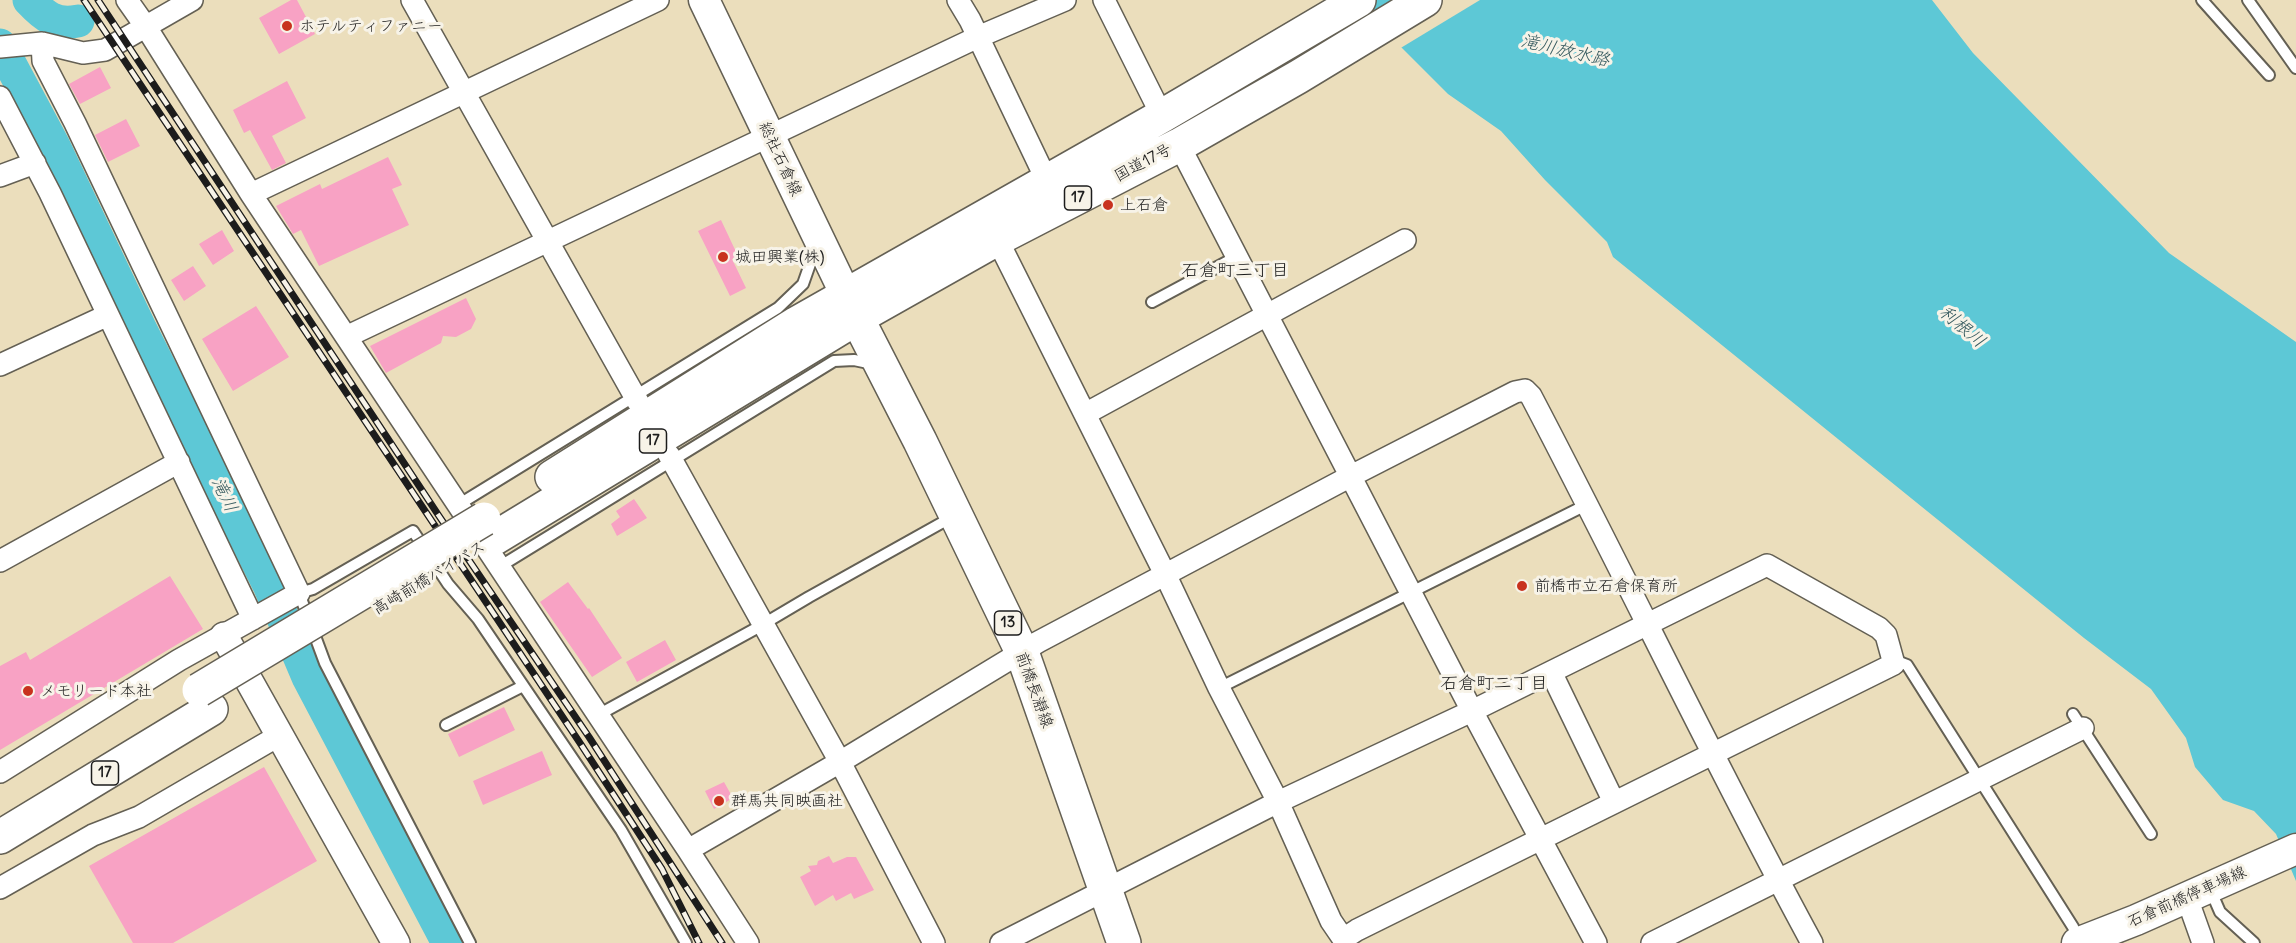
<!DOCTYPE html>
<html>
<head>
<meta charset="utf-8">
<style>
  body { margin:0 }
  canvas { display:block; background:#ebdebc }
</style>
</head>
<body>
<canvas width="2296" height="943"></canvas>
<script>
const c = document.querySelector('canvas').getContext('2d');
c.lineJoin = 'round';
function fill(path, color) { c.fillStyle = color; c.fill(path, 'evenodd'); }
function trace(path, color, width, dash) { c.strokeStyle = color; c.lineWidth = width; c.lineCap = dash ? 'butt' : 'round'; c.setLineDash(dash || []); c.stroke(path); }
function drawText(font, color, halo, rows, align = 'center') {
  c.font = font + ' Delius,"Klee One",sans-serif'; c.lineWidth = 6; c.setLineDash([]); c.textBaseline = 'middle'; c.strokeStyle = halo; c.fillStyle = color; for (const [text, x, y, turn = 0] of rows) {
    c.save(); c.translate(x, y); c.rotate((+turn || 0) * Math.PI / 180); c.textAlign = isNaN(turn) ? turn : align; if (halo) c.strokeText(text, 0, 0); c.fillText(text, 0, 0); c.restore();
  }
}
fill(new Path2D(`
  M1354 0H1932L1973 53 2169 253 2296 342V881L2276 834 2254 811 2223 800 2195 767 2186 738 2151 689 2084 638 1613 257 1607 242 1545 180 1501 131 1448 94Z`), '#5dc8d6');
fill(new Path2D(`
  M1397 0H1480L1399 49 1368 18Z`), '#ebdebc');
trace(new Path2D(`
  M29 0C44 16 56 26 78 21
  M0 45 54 146 141 330 269 585 308 677 448 943`), '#5dc8d6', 33);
fill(new Path2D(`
  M291 0H297L315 34 279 54 259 18Z
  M100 67 111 88 80 104 69 84Z
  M287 81 306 118 272 136 286 163 272 170 250 130 244 133 233 110Z
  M126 119 140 146 108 162 95 135Z
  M388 157 402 185 392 189 409 225 319 266 301 230 293 234 276 206 320 184 322 189Z
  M721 220 738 256 732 259 746 288 730 296 698 231Z
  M222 230 234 251 213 265 199 244Z
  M193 266 206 286 184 301 171 280Z
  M466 298 476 319 471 329 456 337 443 336 441 343 386 373 370 346Z
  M256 306 289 357 233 391 202 339Z
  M634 499 647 518 617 536 611 524 620 517 616 511Z
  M170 576 203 629 0 750V666L26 652 30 660Z
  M568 582 588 609 589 608 622 658 592 677 540 602Z
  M665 640 676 660 637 682 626 662Z
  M504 707 515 730 459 757 448 734Z
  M542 751 552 775 483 805 473 781Z
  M264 767 317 861 173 943H133L89 866Z
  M724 782 733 798 714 809 705 791Z
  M829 856 833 863 847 857H856L874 890 854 899 851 893 836 901 833 895 815 906 800 877 811 871 808 866 817 865 818 861Z`), '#f8a2c4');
const service = new Path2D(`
  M2202 0 2269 75
  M2248 0 2296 68
  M1152 302 1236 257
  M458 505 778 308 803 284 816 247
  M499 567 834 361 854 360 873 364
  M1894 664 1899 662 1907 665 2073 927 2078 939
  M1219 688 1588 504
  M2073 714 2151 834
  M598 715 755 629 809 597 954 516
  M446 725 523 686
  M2210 889 2220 912 2254 943
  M470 943 325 663 299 593 313 589 413 531 448 584 478 619 621 830 686 943`);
const minor = new Path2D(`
  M127 0 146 27 251 194 688 850 748 943
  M412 0 638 402
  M958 0 970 20 1047 181
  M1104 0 1162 116
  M0 47 42 43 83 53 105 50 192 0
  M0 97 50 193 253 619
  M1179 145 1472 711 1596 943
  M0 176 35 163
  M251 194 658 0
  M997 239 1165 574 1219 688 1278 802 1331 921 1346 943
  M348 336 978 37 1065 0
  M0 365 108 315
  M1085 414 1405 240
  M669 455 840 762 934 943
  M0 561 179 462
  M1551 672 1614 802
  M0 772 179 660 299 593 75 123 43 61 42 43
  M688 850 840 762 1038 642 1351 476 1515 392 1525 390 1531 396C1626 577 1714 763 1812 943
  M0 888 93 835 139 817 280 735
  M2187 898 2203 943
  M1001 943 1278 802 1472 711 1767 565 1879 628 1886 635 1894 664 1357 930 1343 939
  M1652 943 2083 728`);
const tertiary = new Path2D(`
  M224 636 396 943`);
const secondary = new Path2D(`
  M704 0 856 316
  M2077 943 2136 920 2296 849`);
const primary = new Path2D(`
  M857 318 920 441 1022 652 1124 943`);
const trunk = new Path2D(`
  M552 477 797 323 1162 116 1359 0
  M495 538 857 318 997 239 1179 145 1298 77 1425 0
  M0 837 211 709`);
trace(service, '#646054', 14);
trace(minor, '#646054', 24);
trace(tertiary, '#646054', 30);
trace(secondary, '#646054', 33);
trace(primary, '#646054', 36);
trace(trunk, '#646054', 36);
trace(service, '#fff', 10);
trace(minor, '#fff', 21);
trace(tertiary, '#fff', 27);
trace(secondary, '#fff', 30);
trace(primary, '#fff', 33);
trace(trunk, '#fff', 33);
const rail = new Path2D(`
  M84 0 580 743 662 869 699 943
  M98 0 439 516 589 737 722 943`);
trace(rail, '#1c1c1c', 7);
trace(rail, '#f7f3e8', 4.5, [14]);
const trunkBridge = new Path2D(`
  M199 690 484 519`);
trace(trunkBridge, '#646054', 36, []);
trace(trunkBridge, '#fff', 33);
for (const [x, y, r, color] of [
  [287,26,6,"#c8321e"],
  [1108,205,6,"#c8321e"],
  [723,257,6,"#c8321e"],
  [1522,586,6,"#c8321e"],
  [28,691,6,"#c8321e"],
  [719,801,6,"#c8321e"]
]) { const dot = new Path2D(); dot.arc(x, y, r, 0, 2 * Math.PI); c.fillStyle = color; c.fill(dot); trace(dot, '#f7f3e8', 2); }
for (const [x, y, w] of [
  [1078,198,27],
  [653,441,27],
  [1008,623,27],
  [105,773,27]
]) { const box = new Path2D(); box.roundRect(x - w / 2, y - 12, w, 24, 4.5); c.fillStyle = '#f7f3e8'; c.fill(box); trace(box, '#1c1c1c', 1.5); }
drawText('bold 15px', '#1c1c1c', null, [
  ["17",1078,198],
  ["17",653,441],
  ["13",1008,623],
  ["17",105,773]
]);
drawText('16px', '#1c1c1c', '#f7f3e8', [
  ["ホテルティファニー",299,26],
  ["上石倉",1120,205],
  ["城田興業(株)",735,257],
  ["前橋市立石倉保育所",1534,586],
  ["メモリード本社",40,691],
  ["群馬共同映画社",731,801]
], 'left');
drawText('16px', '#1c1c1c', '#f7f3e8', [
  ["総社石倉線",780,159,65],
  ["国道17号",1143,163,-28],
  ["高崎前橋バイパス",429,578,-31],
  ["前橋長瀞線",1034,690,70],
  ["石倉前橋停車場線",2187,897,-24]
]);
drawText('italic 18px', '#33585d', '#f7f3e8', [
  ["滝川放水路",1565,51,13],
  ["利根川",1962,327,40],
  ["滝川",224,495,64]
]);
drawText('18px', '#1c1c1c', '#f7f3e8', [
  ["石倉町三丁目",1235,271],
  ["石倉町二丁目",1494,684]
]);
</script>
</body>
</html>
